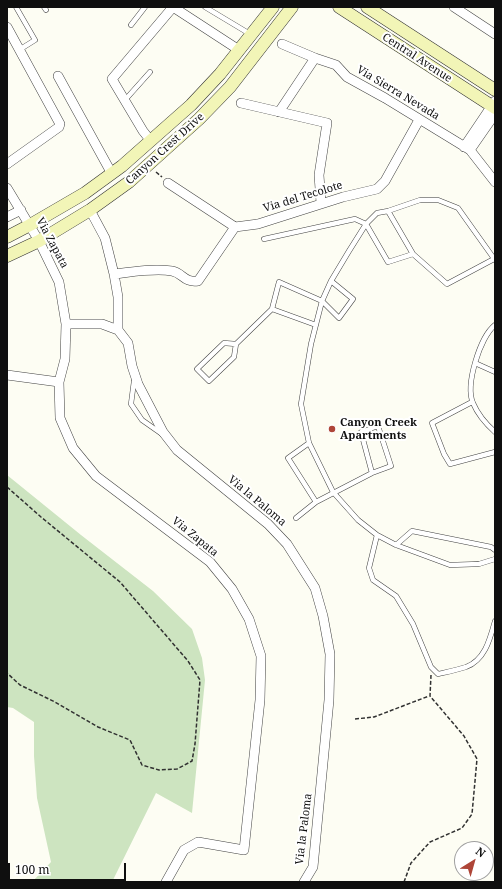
<!DOCTYPE html>
<html>
<head>
<meta charset="utf-8">
<style>
  body { margin:0 }
  #map { position:relative; width:502px; height:889px; overflow:hidden; background:#fdfdf3; font-family:"Noto Serif",serif }
  canvas { display:block }
  .frame { position:absolute; inset:0; border:8px solid #0f0f0f; pointer-events:none }
  .north { position:absolute; left:454px; top:841px; width:40px; height:40px; box-sizing:border-box; background:#fff; border:1px solid #9f9f9f; border-radius:50%; rotate:37deg; font-size:11px; font-weight:700; line-height:16px; text-align:center; color:#0f0f0f }
  .north::after { content:''; display:block; margin:auto; width:14px; height:18px; background:#ae4538; clip-path:polygon(50% 0,100% 100%,50% 72%,0 100%) }
  .scale { position:absolute; left:8px; top:863px; width:118px; height:18px; box-sizing:border-box; border:2px solid #0f0f0f; border-top:0; padding-left:5px; font-size:12px; line-height:14px; white-space:nowrap; color:#0f0f0f; -webkit-text-stroke:3px #fff; paint-order:stroke }
</style>
</head>
<body>
<div id="map">
<canvas width="502" height="889"></canvas>
<div class="frame"></div>
<div class="north">N</div>
<div class="scale">100 m</div>
</div>
<script>
const c = document.querySelector('canvas').getContext('2d');
c.lineJoin = 'round';
function fill(path, color) { c.fillStyle = color; c.fill(path, 'evenodd'); }
function trace(path, color, width, dash) { c.strokeStyle = color; c.lineWidth = width; c.lineCap = dash ? 'butt' : 'round'; c.setLineDash(dash || []); c.stroke(path); }
function drawText(font, color, halo, rows, align = 'center') {
  c.font = font + ' "Noto Serif",serif'; c.lineWidth = 4; c.setLineDash([]); c.textBaseline = 'middle'; c.strokeStyle = halo; c.fillStyle = color; for (const [text, x, y, turn = 0] of rows) {
    c.save(); c.translate(x, y); c.rotate((+turn || 0) * Math.PI / 180); c.textAlign = isNaN(turn) ? turn : align; if (halo) c.strokeText(text, 0, 0); c.fillText(text, 0, 0); c.restore();
  }
}
fill(new Path2D(`
  M7 475 81 535 153 591 192 629 202 658 205 680 192 813 156 793 112 882H32L51 862 37 798 34 756V722L13 708 7 707Z`), '#cde4c0');
const lane = new Path2D(`
  M16 7 35 40 19 50
  M44 7 46 10
  M205 7 250 34
  M131 25 145 7
  M125 100 150 72
  M388 211 413 254 447 284 494 259
  M264 239 355 219 366 224 388 262 413 254
  M495 260 458 208 438 200H420L388 211 377 213 366 224 349 251 331 281 322 301 311 344 301 404 309 443 333 492 358 520 377 535 396 545 450 565 479 564 495 559
  M272 309 316 325
  M495 325C480 337 465 385 473 403 478 415 486 424 495 432
  M224 343 236 344 234 357 209 381 197 369Z
  M236 344 272 309 279 282 322 301 339 318 353 299 331 281
  M475 363 495 372
  M134 381 131 404 142 420 162 434
  M472 402 432 423 444 454 450 464 495 452
  M378 426 391 466 372 473 361 432Z
  M309 443 288 458 316 502
  M296 518 316 502 372 473
  M377 535 369 568 373 580 396 596 413 624 431 667 438 674C447 672 457 670 466 667 485 660 490 639 495 621
  M396 545 412 531 491 547 495 550`);
const street = new Path2D(`
  M173 7 239 50
  M454 7 495 34
  M7 27 60 124 59 127 7 164
  M282 44 315 58
  M58 76 112 174
  M241 103 327 123 319 175 321 203
  M279 112 315 58 336 65 347 77 385 98 470 150 495 182
  M151 141 143 131 112 79 173 7
  M464 147 495 101
  M470 150 495 114
  M168 183 235 227 258 224 343 197 377 189 385 181 419 120
  M7 188 39 241 59 282 66 324 65 359 59 382 60 418 73 448 96 476 210 562 232 589 249 619 261 656 260 700 244 850 198 842 184 850 166 882
  M90 210 105 238 114 274 118 297V330
  M7 217 21 210
  M114 274C133 272 153 268 172 271 183 273 184 283 198 281L235 227
  M66 324H102L118 330 128 343 132 366 138 384 163 432 177 450 268 524 287 544 315 588 323 616 330 654 329 700 313 867 304 882
  M7 375 59 382`);
const secondary = new Path2D(`
  M339 7 495 108
  M367 7 495 90
  M7 237 30 225 85 193 122 166 191 105 220 74 273 7
  M7 256 39 241 90 210 129 182 199 119 230 87 292 7`);
trace(lane, '#424242', 5.5);
trace(street, '#424242', 10);
trace(secondary, '#313131', 13);
trace(new Path2D(`
  M156 172 162 177
  M7 487 41 517 120 582 188 661 200 680 195 744 192 761 177 769 159 770 142 765 130 740 98 727 55 702 20 685 7 673
  M355 719 374 717 429 696
  M404 882 411 863 430 842 462 828 472 814 477 759 464 736 430 696 431 675`), '#313131', 1.5, [4, 2]);
trace(lane, '#fff', 4.5);
trace(street, '#fff', 9);
trace(secondary, '#f2f5b7', 12);
for (const [x, y, r, color] of [
  [332,429,4,"#ae4538"]
]) { const dot = new Path2D(); dot.arc(x, y, r, 0, 2 * Math.PI); c.fillStyle = color; c.fill(dot); trace(dot, '#fff', 1.5); }
drawText('11px', '#0f0f0f', '#fff', [
  ["Central Avenue",417,58,33],
  ["Via Sierra Nevada",398,93,31],
  ["Canyon Crest Drive",165,149,-42],
  ["Via del Tecolote",303,197,-17],
  ["Via Zapata",52,243,62],
  ["Via la Paloma",257,501,40],
  ["Via Zapata",195,537,39],
  ["Via la Paloma",304,829,-83]
]);
drawText('bold 11px', '#0f0f0f', '#fff', [
  ["Canyon Creek",340,423],
  ["Apartments",340,436]
], 'left');
</script>
</body>
</html>
